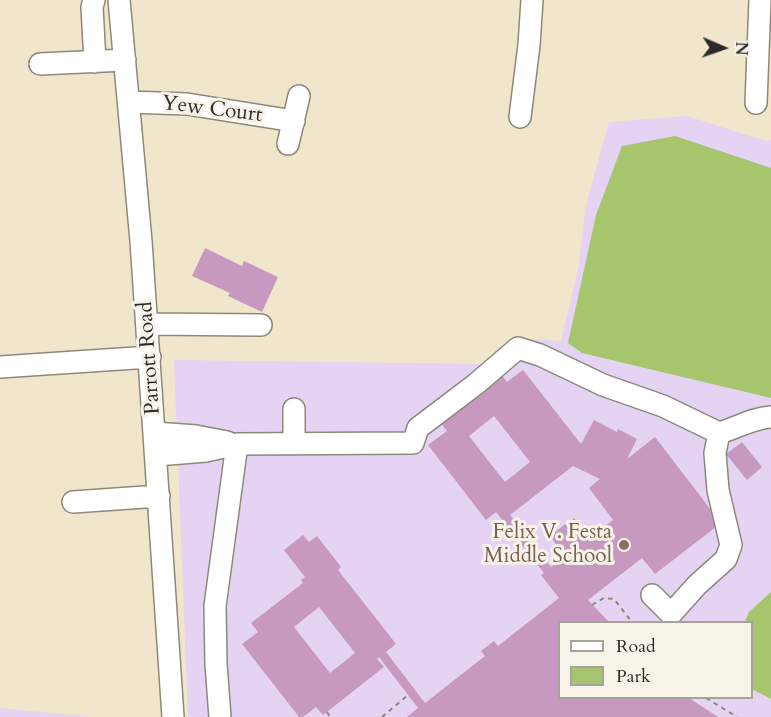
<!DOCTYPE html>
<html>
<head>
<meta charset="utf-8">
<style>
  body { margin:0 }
  #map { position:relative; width:771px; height:717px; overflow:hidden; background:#f0e6cb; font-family:Cardo,serif }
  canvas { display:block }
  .legend { position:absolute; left:558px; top:621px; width:195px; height:78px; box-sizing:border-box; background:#f7f3e8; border:2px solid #a5a39c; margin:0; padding:8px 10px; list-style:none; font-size:18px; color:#2b2b2b }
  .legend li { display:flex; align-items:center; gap:12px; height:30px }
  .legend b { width:30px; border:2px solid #a5a39c }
  .north { position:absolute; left:693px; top:18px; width:60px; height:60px; -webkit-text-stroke:4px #f7f3e8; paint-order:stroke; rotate:92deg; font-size:16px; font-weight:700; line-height:24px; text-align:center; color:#2b2b2b }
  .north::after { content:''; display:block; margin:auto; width:21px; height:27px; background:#2b2b2b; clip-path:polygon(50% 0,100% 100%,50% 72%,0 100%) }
</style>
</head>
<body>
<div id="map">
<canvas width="771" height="717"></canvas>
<ul class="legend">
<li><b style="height:8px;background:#fff"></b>Road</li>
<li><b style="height:16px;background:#a6c56c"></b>Park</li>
</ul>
<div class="north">N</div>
</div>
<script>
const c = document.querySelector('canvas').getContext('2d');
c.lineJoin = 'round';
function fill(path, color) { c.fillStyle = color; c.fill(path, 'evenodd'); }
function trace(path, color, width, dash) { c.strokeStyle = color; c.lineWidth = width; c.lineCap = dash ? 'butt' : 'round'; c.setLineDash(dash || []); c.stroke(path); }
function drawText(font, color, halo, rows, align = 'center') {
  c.font = font + ' Cardo,serif'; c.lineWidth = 6; c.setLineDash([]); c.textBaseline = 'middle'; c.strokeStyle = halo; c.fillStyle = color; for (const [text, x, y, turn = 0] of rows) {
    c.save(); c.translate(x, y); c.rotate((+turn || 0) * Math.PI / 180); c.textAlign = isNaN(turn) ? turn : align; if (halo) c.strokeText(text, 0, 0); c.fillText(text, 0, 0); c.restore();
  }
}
fill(new Path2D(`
  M687 116 766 141 771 140V717H188L174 360 487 364 496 349 515 338 561 341 578 270 586 205 609 122ZM560 622H752V698H560Z
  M0 708 90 717H0Z`), '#e4d3f2');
fill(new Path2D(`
  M675 136 771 168V398L582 353 568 343 596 215 622 146Z
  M771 592V699L752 689V622H745L749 612Z`), '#a6c56c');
fill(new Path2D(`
  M205 248 242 266 244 261 278 277 262 312 228 296 230 293 192 276Z
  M523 370 581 444 594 420 617 432 618 429 637 439 627 459 655 437 721 523 655 574 642 558 588 600 609 622H560V698H689L718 717H407L418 708 379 657 377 659 384 667 323 715 316 707 303 717H299L242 644 258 632 251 623 303 583 301 580 305 577 284 550 303 535 309 542 317 536 341 567 338 570 396 644 386 652 425 703 485 656 481 651 494 641 498 646 559 598 541 575 544 573 496 512 486 520 428 445 447 431 440 422 501 374 507 382ZM494 416 530 462 505 482 469 436ZM573 466 600 479 589 488 613 520 591 537 574 518 569 524 568 522 550 536 558 547 551 559 555 564 551 567 510 515ZM319 607 355 653 330 673 294 627Z
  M742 442 762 467 747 480 726 454Z`), '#c799c0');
const minor = new Path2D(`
  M94 0 92 7 95 62
  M119 0 141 241 173 717
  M40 64 125 60
  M129 102 187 104 294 121
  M756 103 760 0
  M520 117 529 45 532 0
  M288 144 299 96
  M147 324 261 325
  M0 367 150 357
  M155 433 196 436 227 442
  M294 444V409
  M157 455 206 451 237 444 413 443 418 428 476 384 518 348 540 355 603 385 663 406 719 433C737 428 752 418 771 417
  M73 502 159 496
  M652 595 671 614 697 585 726 559 731 545 718 490 715 453 719 433
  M220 717 216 664 215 606 237 444`);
trace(minor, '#8e887b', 24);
trace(new Path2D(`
  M592 605 604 598 614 599 632 622
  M706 698 737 717
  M327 712 330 717
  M382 717 408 695`), '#8e887b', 2, [4.5, 4.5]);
trace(minor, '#fff', 21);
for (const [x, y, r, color] of [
  [624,545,6,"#8d6e63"]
]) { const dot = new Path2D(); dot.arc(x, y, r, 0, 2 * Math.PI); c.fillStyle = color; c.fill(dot); trace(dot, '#f7f3e8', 2); }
drawText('21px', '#2b2b2b', '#f7f3e8', [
  ["Yew Court",212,110,7],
  ["Parrott Road",150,358,-94]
]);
drawText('21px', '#785e54', '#f7f3e8', [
  ["Felix V. Festa",612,533],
  ["Middle School",612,557]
], 'right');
</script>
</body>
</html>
